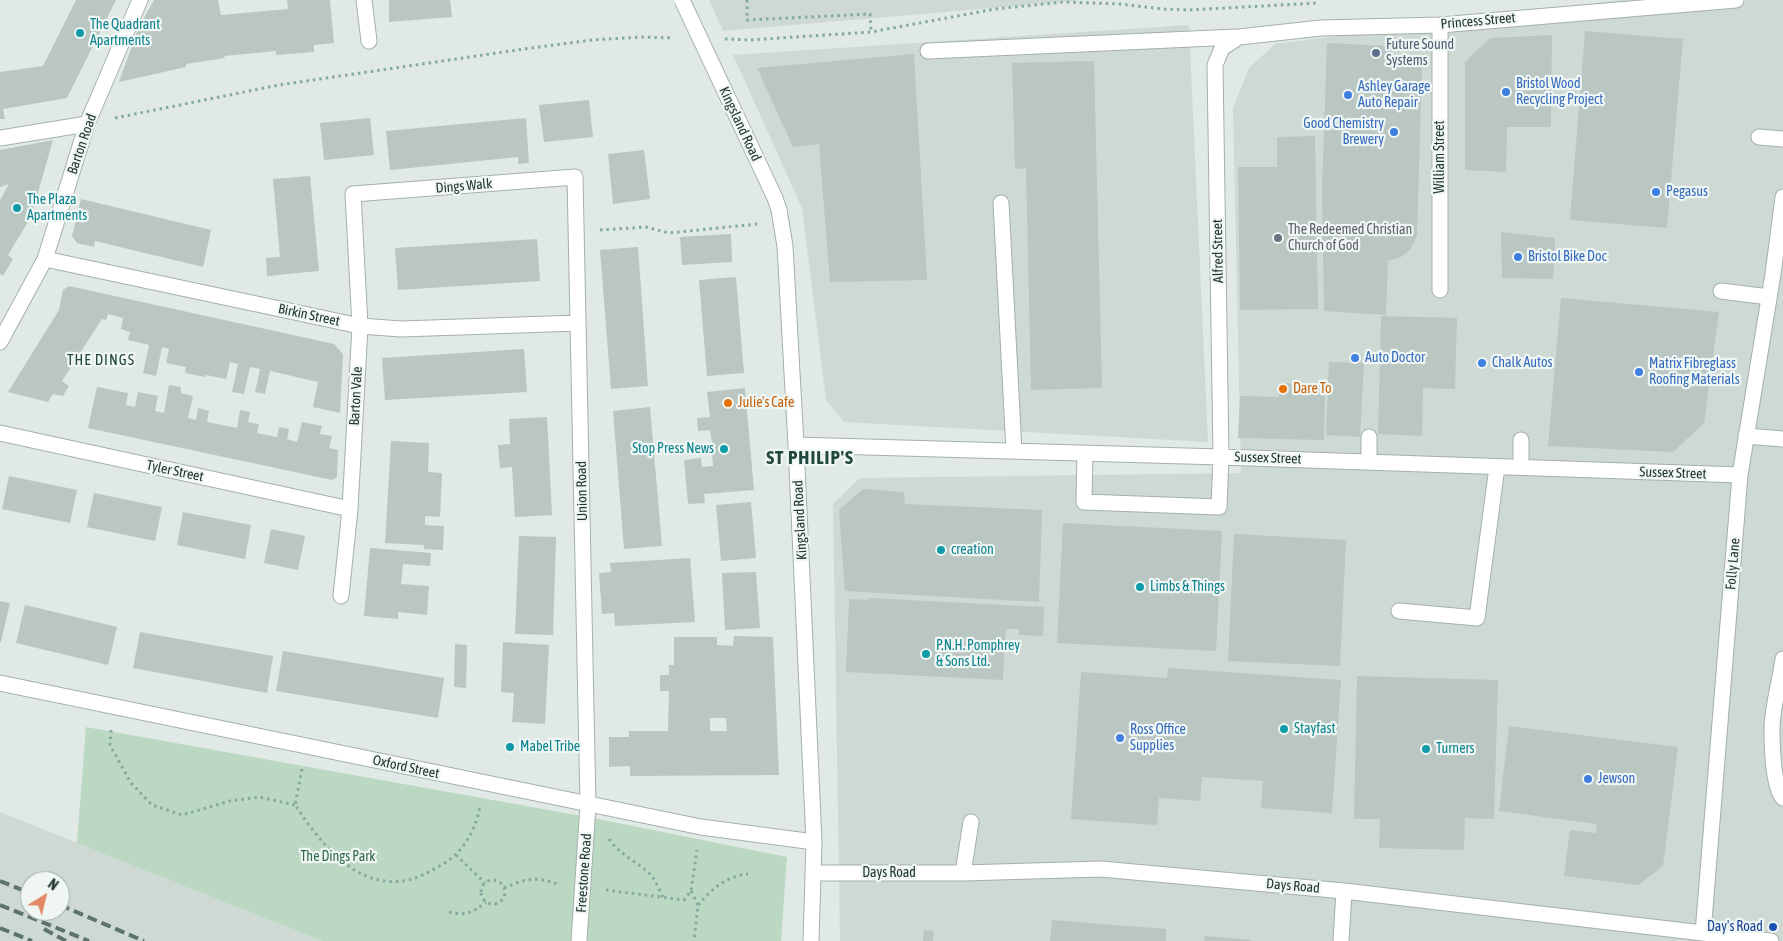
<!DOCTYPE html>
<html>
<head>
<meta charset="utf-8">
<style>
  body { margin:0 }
  #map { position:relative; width:1783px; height:941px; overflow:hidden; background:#e0e9e5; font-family:"Asap Condensed",sans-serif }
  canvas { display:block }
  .north { position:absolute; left:20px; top:871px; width:50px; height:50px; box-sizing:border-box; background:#f0f6f3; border:1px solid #9eaaa6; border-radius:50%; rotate:36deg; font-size:14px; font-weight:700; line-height:20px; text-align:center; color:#233732 }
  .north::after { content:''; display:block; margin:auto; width:18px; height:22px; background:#e28765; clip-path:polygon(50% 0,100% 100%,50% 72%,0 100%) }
</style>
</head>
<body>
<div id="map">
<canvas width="1783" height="941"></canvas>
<div class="north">N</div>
</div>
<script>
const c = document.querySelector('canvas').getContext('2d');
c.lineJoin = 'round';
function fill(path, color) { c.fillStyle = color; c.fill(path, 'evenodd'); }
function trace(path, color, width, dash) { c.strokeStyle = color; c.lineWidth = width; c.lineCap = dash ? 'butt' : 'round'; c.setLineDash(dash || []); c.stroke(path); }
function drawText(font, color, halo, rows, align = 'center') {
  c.font = font + ' "Asap Condensed",sans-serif'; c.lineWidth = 4.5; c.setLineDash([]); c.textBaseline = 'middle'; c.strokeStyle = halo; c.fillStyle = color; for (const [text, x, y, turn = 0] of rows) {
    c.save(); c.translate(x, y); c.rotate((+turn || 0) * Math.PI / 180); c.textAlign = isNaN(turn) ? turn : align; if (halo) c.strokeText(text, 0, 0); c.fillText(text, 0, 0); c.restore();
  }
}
fill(new Path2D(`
  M709 0H1085L723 31Z
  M1621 0H1783V941H840L833 504 860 478 1241 473 1233 108 1249 68 1275 44Z
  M1189 25 1208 442 844 422 826 400 802 208 733 55Z
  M0 812 120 860 322 941H0ZM30 881H60V911H30Z`), '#ced9d4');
fill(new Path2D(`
  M86 727 593 818 787 857 781 941H322L77 843Z`), '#bbd8c3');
fill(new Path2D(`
  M76 0H116L67 98 3 109 5 119H0V72L43 66Z
  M154 0H218L221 15 288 9 287 0H330L334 43 314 45V52L276 55V51L224 56 225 58 186 64V67L119 82 138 29Z
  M389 0H450L452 17 389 22Z
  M1585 31 1683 39 1667 228 1570 220Z
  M1552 35 1551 127H1507L1506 172 1465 170V62L1490 38Z
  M1327 43 1391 46 1390 63 1422 66 1417 236 1410 250 1401 257 1388 261 1386 315 1324 311 1322 189Z
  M914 54 927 280 830 282 819 144 793 147 757 68Z
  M1094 61 1102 388 1031 390 1026 168 1015 169 1012 63Z
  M589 100 593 137 544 142 539 105Z
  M370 118 374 155 324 160 320 123Z
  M526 118 529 163 518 164V157L390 170 386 131Z
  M1315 136 1318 309 1240 310 1238 167H1277V137Z
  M53 140 31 217 8 255 13 259 3 276 0 274V200L9 184 0 187V150Z
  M644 150 650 199 613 204 608 154Z
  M310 176 319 271 267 276 266 258 280 257 273 179Z
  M81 199 211 230 203 267 95 241 94 247 77 243 72 236Z
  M1501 232 1555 238 1553 279 1502 278Z
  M731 234 732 262 682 265 680 237Z
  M537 239 540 281 398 290 395 248Z
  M638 247 648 386 611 389 600 250Z
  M736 277 744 373 707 376 699 280Z
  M69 286 334 344 343 354 340 413 313 407 318 382 270 371 265 394 255 392 260 369 250 367 244 394 232 392 238 364 230 362 226 379 206 375 205 377 185 373 186 367 166 363 169 349 162 347 156 376 143 373 149 345 128 340 130 332 121 329 123 318 108 314 106 320 102 319 62 381 69 386 63 396 53 394 48 402 8 392 59 310 63 290Z
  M1561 298 1719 312 1704 423 1673 452 1548 446Z
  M1381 316 1457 318 1455 389 1423 388 1422 436 1378 434Z
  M524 349 527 392 385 400 382 358Z
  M1329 362 1364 363 1360 437 1326 435Z
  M1279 383 1325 384 1324 440 1238 438 1240 396 1279 397Z
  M169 385 181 387V393L193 396 188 418 196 420 198 408 209 411 207 422 237 428 240 410 250 412 248 422 259 424 257 433 277 437 279 427 289 429 287 439 297 442 302 422 322 426 320 434 332 436 329 448 338 450 337 477 332 480 88 428 97 387 128 393 126 405 135 407 138 392 158 396 155 411 164 413Z
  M745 388 754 490 704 494 705 503 688 504 684 460 701 458 702 467 713 466 712 453 698 454V444L712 443 710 430 698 431 697 418 710 417 707 392Z
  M650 407 662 546 624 549 613 411Z
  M547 417 552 515 515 517 512 467 500 468 498 445 510 444 509 419Z
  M391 441 429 443 428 472 442 473 440 517 425 516V525L444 526 443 550 424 549V545L385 543Z
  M9 476 77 490 70 523 2 509Z
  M863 489 904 492 905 504 1042 510 1039 602 845 591 839 510Z
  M94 493 162 507 155 541 87 527Z
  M751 502 756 558 721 561 716 505Z
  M183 512 251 525 245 559 177 545Z
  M1063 523 1222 531 1216 651 1057 643Z
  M271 529 305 536 298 570 264 563Z
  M1234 534 1346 540 1340 666 1228 661Z
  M519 536 556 537 553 635 515 634Z
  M370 548 431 553 430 566 403 564 401 584 429 586 427 615 398 612V619L364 616Z
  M690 558 695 622 615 626 614 613 602 614 599 573 611 572 610 563Z
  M756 572 760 628 725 630 722 573Z
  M869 598 1044 607 1043 636 1019 635V629H1006L1003 680 846 672 849 599 868 600Z
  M0 601 10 603 1 642H0Z
  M25 605 117 627 108 665 16 643Z
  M140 632 273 656 267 693 133 668Z
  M734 636 773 637 779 775 630 776V766L609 767V737H629V731H668L669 691H660V675H669V665H674V637H717V645L733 646ZM710 718H726L727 731H710Z
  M503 642 549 645 545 724 512 722 514 693 501 692Z
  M455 644 467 645 466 688 454 687Z
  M283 651 444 678 438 718 276 691Z
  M1168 668 1341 680 1332 813 1261 808 1263 781 1202 777 1200 801 1159 798 1157 825 1071 819 1081 672 1167 678Z
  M1357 676 1498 680 1494 819 1465 818 1464 850 1379 848 1380 819H1354Z
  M1509 726 1678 747 1663 866 1638 885 1564 876 1570 830 1596 833 1597 824 1499 811Z
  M1052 920 1166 929V941H1050Z
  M924 930 934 931 933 941H923Z
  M1205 936 1252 940 1251 941H1204Z`), '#b9c6c1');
const minor = new Path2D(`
  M364 0 369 41
  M928 51 1236 37
  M1759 137 1783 139
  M0 138 87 124
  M1001 203 1014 451
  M779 210 785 246 796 445 814 842 811 941
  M45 259 360 326 401 329 578 323
  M1440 290V25
  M1721 291 1769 297
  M0 342 45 259 87 124 140 0
  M0 433 350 509
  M1746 436 1783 439
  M1521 440V467
  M796 445 1221 457 1740 475
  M1085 453 1084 502 1219 507 1221 457 1215 65 1222 48 1239 37 1321 28 1440 25 1736 0
  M1369 462V437
  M341 596 350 509 360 326 353 194 575 177 588 805 579 941
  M1399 611 1477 618 1497 467
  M1783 659C1780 681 1772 708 1772 729 1772 745 1773 787 1783 798
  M0 683 701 827 814 842
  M813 873H963L1101 869 1344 891 1771 941
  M963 873 971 822
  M1703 933 1740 475 1773 274 1783 197
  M1341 941 1344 891`);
trace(minor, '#a4b0ac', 17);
trace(new Path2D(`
  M747 0V20L870 14 871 32
  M725 39 750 40 871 32 995 9 1064 2 1120 4 1163 9 1188 10 1318 3
  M115 118 279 85 524 49 592 40 642 37 674 38
  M600 230 646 227 669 233 757 224
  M111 730 110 745 131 783 152 805 182 815 230 801 259 797 295 805
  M302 769 295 805C320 842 356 891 408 880 418 878 427 873 436 868 462 855 475 833 480 806
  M609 839C619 854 636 861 649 873 655 879 659 890 663 897
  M456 855 485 883
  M481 892a12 12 0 1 1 24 0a12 12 0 1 1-24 0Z
  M504 888C527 878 537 876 560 885
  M606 890 684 900 691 891 697 850
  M691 891 698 905 694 941
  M698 905C712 889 726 876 748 874
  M449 912C466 916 472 913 486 902`), '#84a99e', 3, [2.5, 4]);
trace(minor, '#fff', 15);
trace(new Path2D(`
  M0 881 30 893
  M0 905 89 941
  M60 905 144 941
  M0 928 32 941
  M44 929 66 941`), '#5d736e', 4, [10, 5]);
const minorBridge = new Path2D(`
  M682 0 775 198 779 210`);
trace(minorBridge, '#a4b0ac', 17, []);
trace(minorBridge, '#fff', 15);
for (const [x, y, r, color] of [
  [80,33,5,"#0f9aa8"],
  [1376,53,5,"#5c6f8a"],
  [1506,92,5,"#3f7fe0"],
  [1348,95,5,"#3f7fe0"],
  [1394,132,5,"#3f7fe0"],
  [1656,192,5,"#3f7fe0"],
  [17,208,5,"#0f9aa8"],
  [1278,238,5,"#6b7280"],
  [1518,257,5,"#3f7fe0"],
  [1355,358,5,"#3f7fe0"],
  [1482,363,5,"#3f7fe0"],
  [1639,372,5,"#3f7fe0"],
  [1283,389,5,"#e8710a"],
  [728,403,5,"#e8710a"],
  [724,449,5,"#0f9aa8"],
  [941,550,5,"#0f9aa8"],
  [1140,587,5,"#0f9aa8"],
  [926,654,5,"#0f9aa8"],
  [1284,729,5,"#0f9aa8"],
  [1120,738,5,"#3f7fe0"],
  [510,747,5,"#0f9aa8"],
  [1426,749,5,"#0f9aa8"],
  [1588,779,5,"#3f7fe0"],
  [1773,927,5,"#1a4fb4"]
]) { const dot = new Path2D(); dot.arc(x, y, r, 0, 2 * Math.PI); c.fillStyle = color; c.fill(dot); trace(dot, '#f0f6f3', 2); }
drawText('14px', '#233732', '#f0f6f3', [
  ["Princess Street",1478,21,-5],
  ["Kingsland Road",740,124,65],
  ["Barton Road",82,144,-71],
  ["William Street",1440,157,-90],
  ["Dings Walk",464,186,-5],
  ["Alfred Street",1218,251,-91],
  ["Birkin Street",309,315,12],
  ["Barton Vale",356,396,-87],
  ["Sussex Street",1268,458,2],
  ["Tyler Street",175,471,12],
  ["Sussex Street",1673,473,2],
  ["Union Road",582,491,-91],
  ["Kingsland Road",800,520,-93],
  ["Folly Lane",1733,564,-85],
  ["Oxford Street",406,767,12],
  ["Freestone Road",584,873,-86],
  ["Days Road",889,873],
  ["Days Road",1293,886,5]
]);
drawText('14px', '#0d838f', '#f0f6f3', [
  ["The Quadrant",90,25],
  ["Apartments",90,41],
  ["The Plaza",27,200],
  ["Apartments",27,216],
  ["Stop Press News",714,449,"right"],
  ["creation",951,550],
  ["Limbs & Things",1150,587],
  ["P.N.H. Pomphrey",936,646],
  ["& Sons Ltd.",936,662],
  ["Stayfast",1294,729],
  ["Mabel Tribe",520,747],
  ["Turners",1436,749]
], 'left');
drawText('14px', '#4e5e75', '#f0f6f3', [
  ["Future Sound",1386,45],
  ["Systems",1386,61]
], 'left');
drawText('14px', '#366cbe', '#f0f6f3', [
  ["Bristol Wood",1516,84],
  ["Recycling Project",1516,100],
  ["Ashley Garage",1358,87],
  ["Auto Repair",1358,103],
  ["Good Chemistry",1384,124,"right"],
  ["Brewery",1384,140,"right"],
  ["Pegasus",1666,192],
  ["Bristol Bike Doc",1528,257],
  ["Auto Doctor",1365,358],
  ["Chalk Autos",1492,363],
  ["Matrix Fibreglass",1649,364],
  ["Roofing Materials",1649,380],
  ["Ross Office",1130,730],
  ["Supplies",1130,746],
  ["Jewson",1598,779]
], 'left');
drawText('14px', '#5b616d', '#f0f6f3', [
  ["The Redeemed Christian",1288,230],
  ["Church of God",1288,246]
], 'left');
drawText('14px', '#c56008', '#f0f6f3', [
  ["Dare To",1293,389],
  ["Julie's Cafe",738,403]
], 'left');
drawText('14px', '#326949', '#f0f6f3', [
  ["The Dings Park",338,857]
]);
drawText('14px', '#164399', '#f0f6f3', [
  ["Day's Road",1763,927]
], 'right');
c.letterSpacing = '1px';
drawText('15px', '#21473f', '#f0f6f3', [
  ["THE DINGS",101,360]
]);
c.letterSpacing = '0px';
c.letterSpacing = '1px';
drawText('bold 19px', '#21473f', '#f0f6f3', [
  ["ST PHILIP'S",810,458]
]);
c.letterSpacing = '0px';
</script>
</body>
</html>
